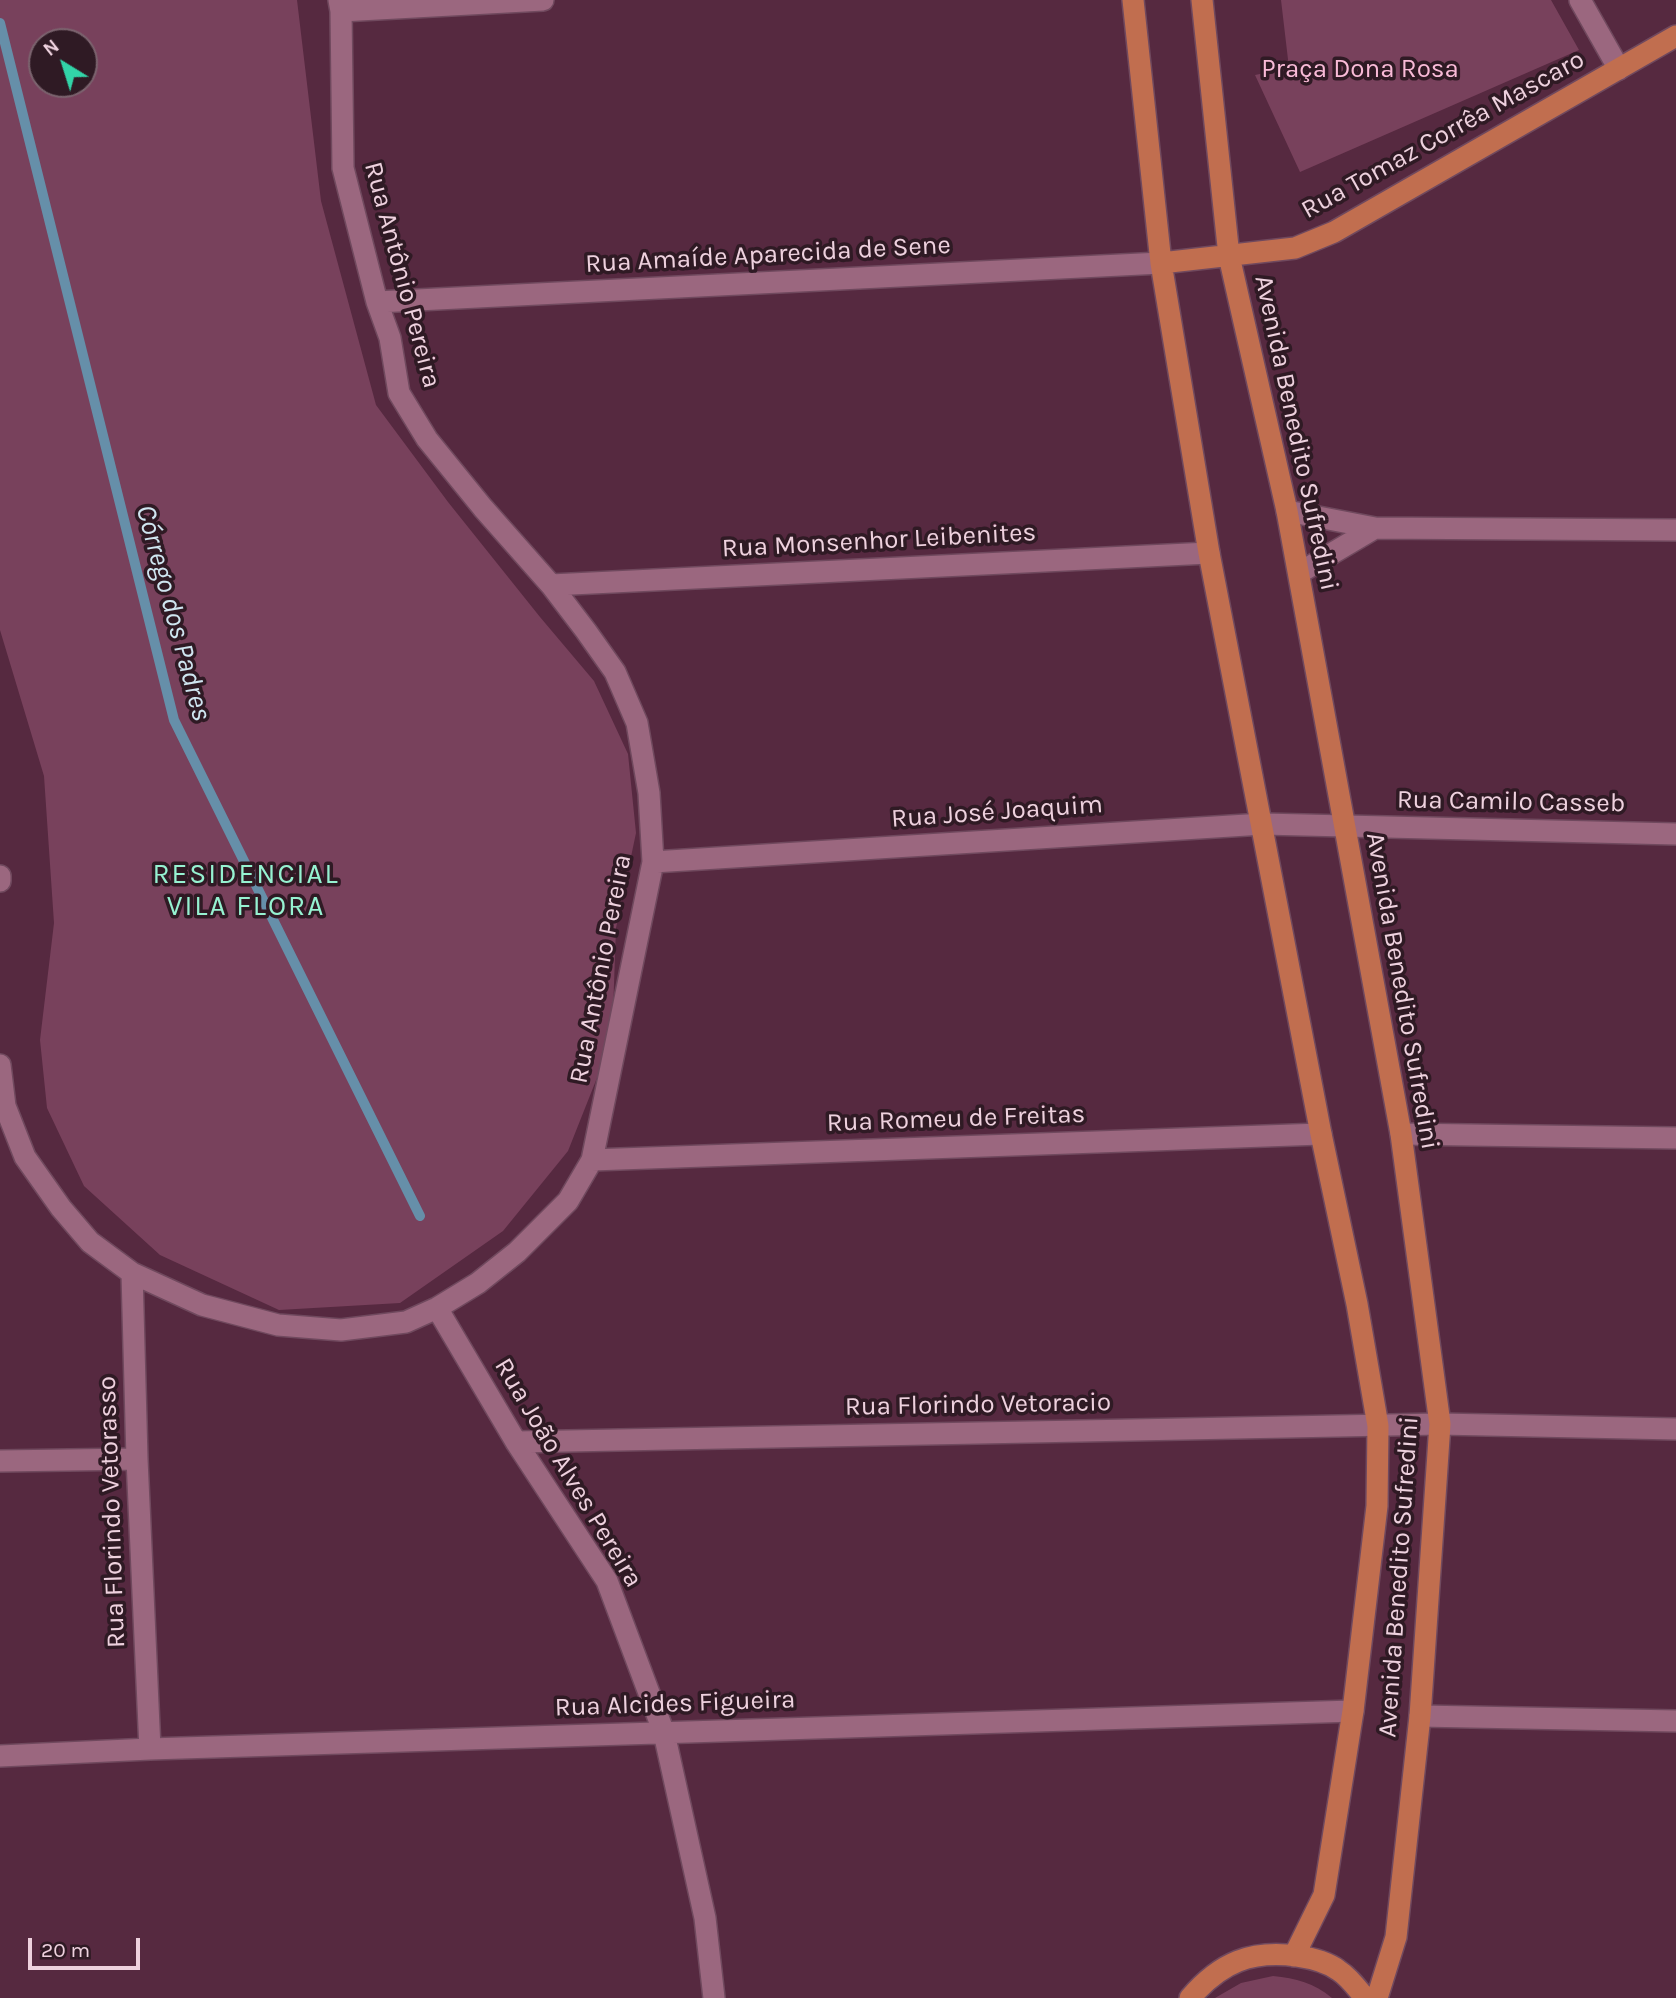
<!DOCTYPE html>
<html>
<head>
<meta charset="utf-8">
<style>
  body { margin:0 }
  #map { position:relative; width:1676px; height:1998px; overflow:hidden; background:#562940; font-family:Karla,sans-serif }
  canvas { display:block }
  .north { position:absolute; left:28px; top:28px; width:70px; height:70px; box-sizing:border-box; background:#2f1a24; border:2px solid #7b636e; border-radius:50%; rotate:322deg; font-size:19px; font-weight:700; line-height:28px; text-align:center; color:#eed1de }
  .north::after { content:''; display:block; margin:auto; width:24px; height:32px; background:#32d4a8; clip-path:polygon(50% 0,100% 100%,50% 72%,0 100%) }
  .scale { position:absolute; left:28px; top:1938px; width:112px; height:32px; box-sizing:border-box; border:4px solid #eed1de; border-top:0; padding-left:9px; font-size:21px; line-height:24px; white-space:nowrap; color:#eed1de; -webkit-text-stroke:5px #2f1a24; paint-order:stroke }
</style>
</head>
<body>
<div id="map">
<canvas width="1676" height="1998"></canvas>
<div class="north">N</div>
<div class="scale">20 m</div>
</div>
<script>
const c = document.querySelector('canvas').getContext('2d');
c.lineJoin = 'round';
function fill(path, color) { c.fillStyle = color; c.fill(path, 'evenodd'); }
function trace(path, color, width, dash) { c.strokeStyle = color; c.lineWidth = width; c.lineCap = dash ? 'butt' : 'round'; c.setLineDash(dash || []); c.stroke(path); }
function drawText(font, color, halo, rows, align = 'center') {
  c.font = font + ' Karla,sans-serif'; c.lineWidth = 7; c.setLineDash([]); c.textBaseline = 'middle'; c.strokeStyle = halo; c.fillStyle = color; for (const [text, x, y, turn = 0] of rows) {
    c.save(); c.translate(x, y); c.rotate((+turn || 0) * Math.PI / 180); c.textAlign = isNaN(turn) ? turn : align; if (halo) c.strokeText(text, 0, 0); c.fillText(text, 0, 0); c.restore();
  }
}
fill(new Path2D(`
  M0 0H297L321 201 376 405 448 502 540 617 594 681 628 754 636 833 616 928 612 1040 568 1151 503 1231 400 1303 279 1310 160 1255 84 1186 47 1108 40 1040 54 923 44 776 0 630ZM42 42H84V84H42Z
  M1281 0H1551L1579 50 1300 172 1255 75 1289 68Z
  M1273 1976C1296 1978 1314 1983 1332 1998H1215L1241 1983Z`), '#78415c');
trace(new Path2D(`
  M0 23 174 720 420 1216`), '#668fa9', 10);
const minor = new Path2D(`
  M1580 0 1619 69
  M341 11 543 0
  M377 302 1161 263
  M1287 511 1375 528 1676 530
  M1299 573 1375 528
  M551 585 1209 553
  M653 862 1263 824 1676 834
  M0 876V881
  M0 1065 5 1106 25 1157 61 1208 90 1242 132 1273 202 1305 278 1325 341 1330 406 1322 437 1308 478 1283 517 1252 568 1201 592 1160 653 862 649 793 637 723 615 672 586 631 551 585 483 508 427 439 399 393 390 338 377 302 343 168 341 11 339 0
  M1401 1134 1676 1138
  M592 1160 1321 1134
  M132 1273 137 1459 150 1749
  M437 1308 516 1442 607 1581 664 1733 705 1918 714 1998
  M516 1442 1440 1424 1676 1429
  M0 1461 137 1459
  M1420 1716 1676 1721
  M0 1756 150 1749 1353 1711`);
const major = new Path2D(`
  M1133 0 1161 263 1209 553 1321 1134 1357 1304 1378 1426 1377 1506 1353 1711 1324 1895 1294 1956
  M1202 0 1229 256 1287 511 1401 1134 1440 1424 1420 1716 1396 1937 1377 1998
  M1161 263 1295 248 1334 232 1676 36
  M1190 1998C1221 1962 1251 1950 1297 1956 1311 1958 1327 1962 1338 1970 1349 1977 1357 1988 1365 1998`);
trace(minor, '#70495e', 24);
trace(major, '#70495e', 24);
trace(minor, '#9b677f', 21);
trace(major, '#c16e4f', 21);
drawText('26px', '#f9bad7', '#2f1a24', [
  ["Praça Dona Rosa",1360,70]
]);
drawText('26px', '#eed1de', '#2f1a24', [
  ["Rua Tomaz Corrêa Mascaro",1443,135,-29],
  ["Rua Amaíde Aparecida de Sene",768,255,-3],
  ["Rua Antônio Pereira",402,275,75],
  ["Avenida Benedito Sufredini",1296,433,78],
  ["Rua Monsenhor Leibenites",879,541,-3],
  ["Rua Camilo Casseb",1511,802,1],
  ["Rua José Joaquim",997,812,-4],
  ["Rua Antônio Pereira",601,969,-79],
  ["Avenida Benedito Sufredini",1402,991,80],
  ["Rua Romeu de Freitas",956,1119,-2],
  ["Rua Florindo Vetoracio",978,1405,-1],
  ["Rua João Alves Pereira",568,1473,59],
  ["Rua Florindo Vetorasso",112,1512,-92],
  ["Avenida Benedito Sufredini",1399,1577,-86],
  ["Rua Alcides Figueira",675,1704,-2]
]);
drawText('italic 28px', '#d0e6f1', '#2f1a24', [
  ["Córrego dos Padres",173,613,75]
]);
c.letterSpacing = '2px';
drawText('28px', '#96f2d1', '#2f1a24', [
  ["RESIDENCIAL",246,875],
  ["VILA FLORA",246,907]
]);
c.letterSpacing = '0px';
</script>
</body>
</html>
